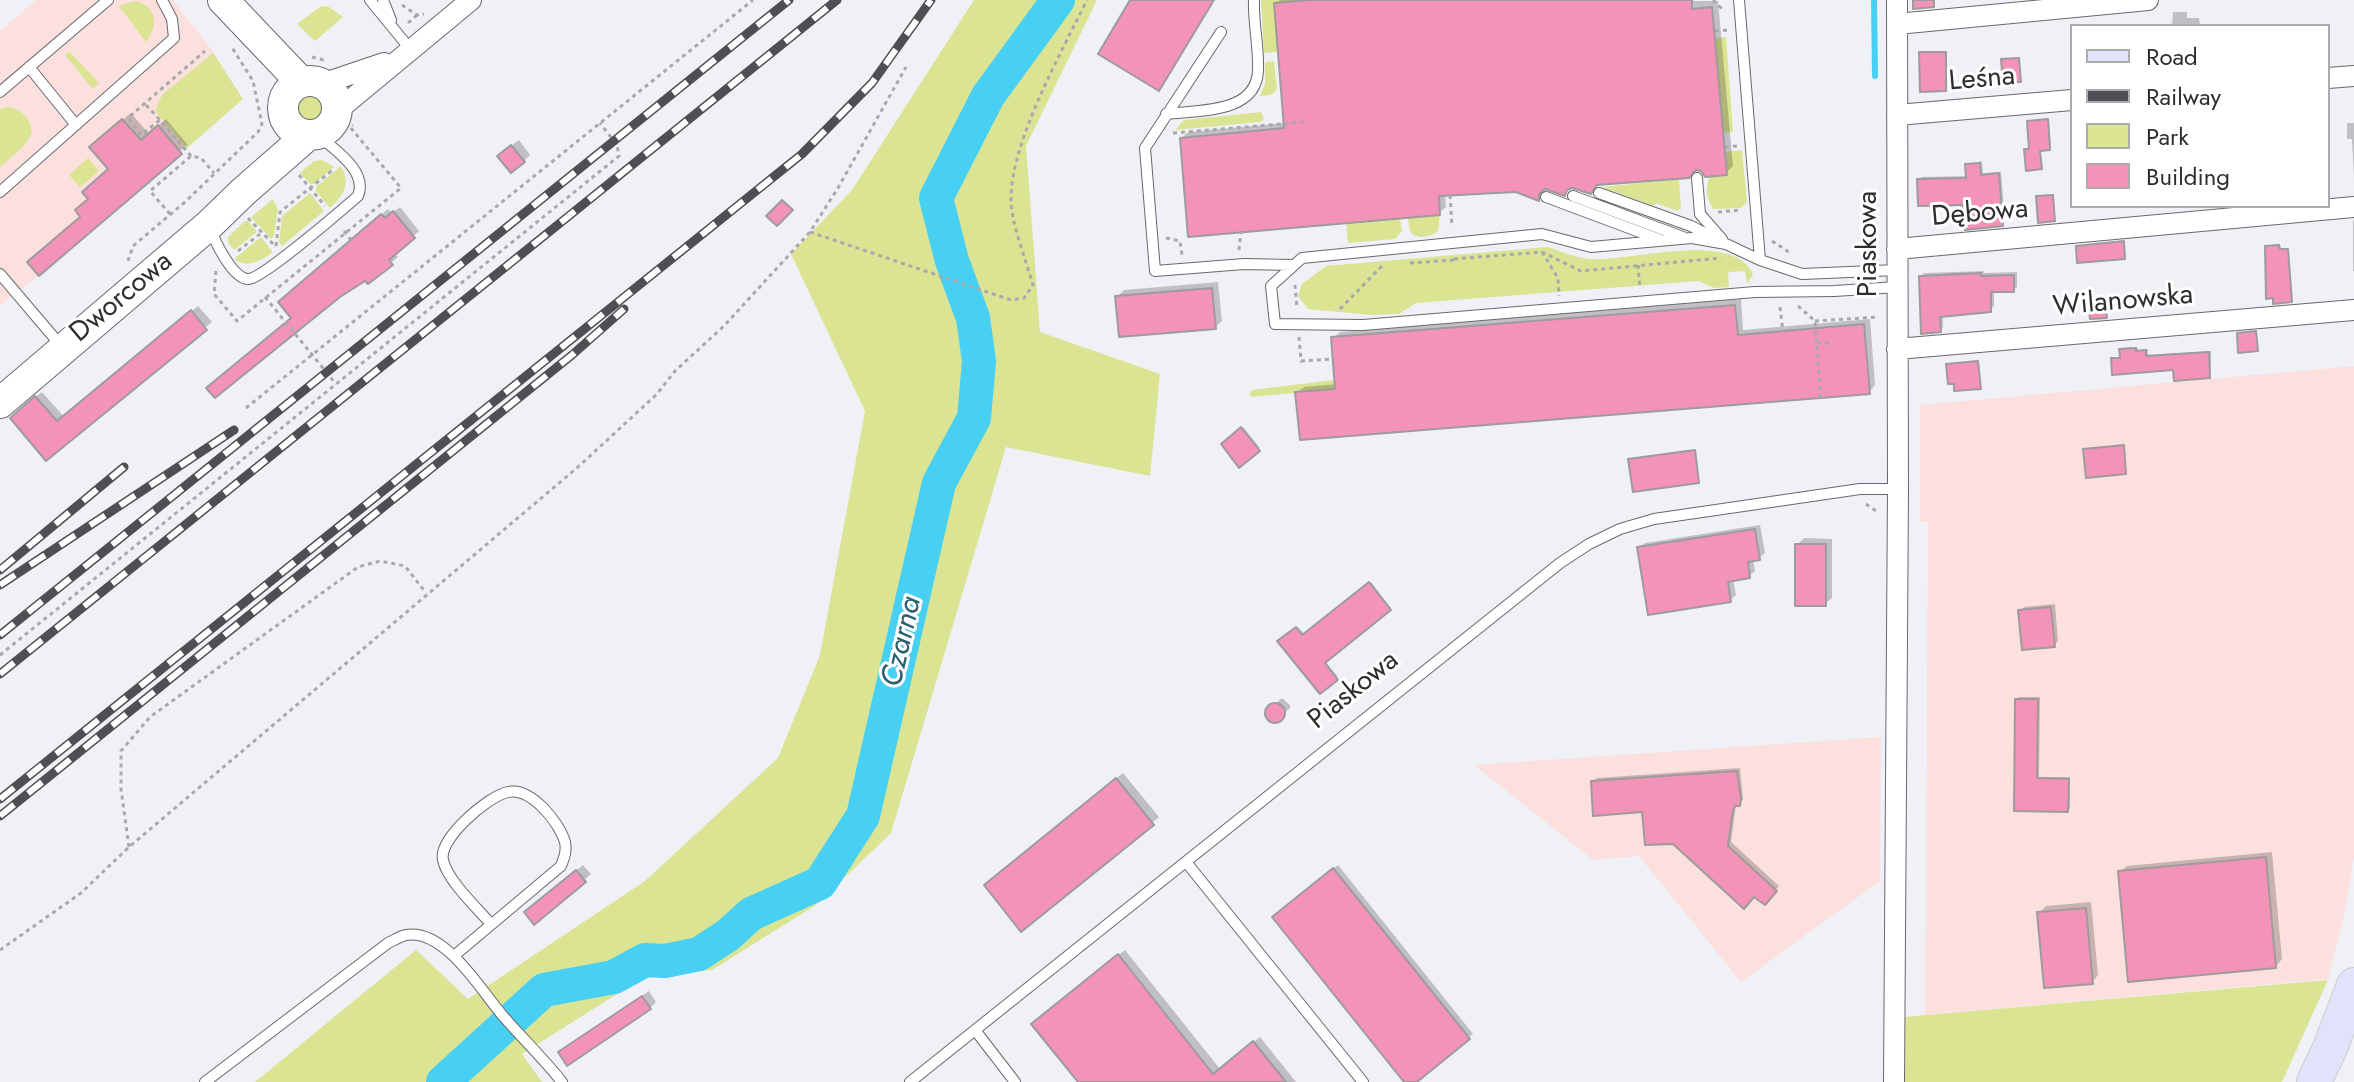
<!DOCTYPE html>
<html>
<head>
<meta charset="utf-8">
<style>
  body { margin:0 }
  #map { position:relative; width:2354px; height:1082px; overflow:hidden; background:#f0f1f6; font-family:Jost,sans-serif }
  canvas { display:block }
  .legend { position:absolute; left:2070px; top:24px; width:260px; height:184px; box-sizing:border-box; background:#fff; border:2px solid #ababac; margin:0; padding:10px 14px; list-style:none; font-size:24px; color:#2d2e30 }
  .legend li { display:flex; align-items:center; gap:16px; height:40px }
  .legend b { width:40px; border:2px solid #ababac }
</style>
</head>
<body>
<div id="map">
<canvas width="2354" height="1082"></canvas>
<ul class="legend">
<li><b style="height:10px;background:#e0e3fa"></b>Road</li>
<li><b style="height:10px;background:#4e4f52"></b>Railway</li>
<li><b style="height:22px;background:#dae493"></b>Park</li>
<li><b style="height:22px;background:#f493b8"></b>Building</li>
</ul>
</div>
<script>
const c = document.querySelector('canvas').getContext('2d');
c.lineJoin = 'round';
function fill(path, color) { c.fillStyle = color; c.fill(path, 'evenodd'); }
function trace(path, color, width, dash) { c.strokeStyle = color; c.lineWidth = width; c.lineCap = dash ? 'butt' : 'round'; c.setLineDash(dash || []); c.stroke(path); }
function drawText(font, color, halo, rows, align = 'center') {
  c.font = font + ' Jost,sans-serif'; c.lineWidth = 6; c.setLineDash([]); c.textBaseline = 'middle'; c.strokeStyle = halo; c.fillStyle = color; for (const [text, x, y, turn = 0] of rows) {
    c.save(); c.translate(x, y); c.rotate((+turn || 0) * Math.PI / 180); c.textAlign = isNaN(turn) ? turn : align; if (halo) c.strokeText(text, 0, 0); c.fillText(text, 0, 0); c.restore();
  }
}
fill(new Path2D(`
  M36 0H173L211 49 243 99 39 276 0 306V31Z
  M2354 366V856L2344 916 2328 979 1925 1015 1928 522H1920V405Z
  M1881 737 1880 881 1741 982 1639 856 1593 860 1474 765Z`), '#fbe0de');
fill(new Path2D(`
  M974 0H1097L1026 146 1040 332 1160 374 1150 476 1006 447 891 833 816 905 712 970 644 977 522 1054 542 1082H255L416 950 468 999 645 881 778 758 820 655 865 411 791 254 852 190Z
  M1261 0H1309L1274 3 1278 52 1264 53Z
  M135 1C157 6 159 25 146 42L119 6Z
  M321 6 329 7 343 17 315 41 297 24Z
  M1726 37 1733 132 1723 133 1715 38Z
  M69 51 99 83 93 89 65 55Z
  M213 53 243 99 187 148 155 111 162 95Z
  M1274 61 1277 89 1271 95 1260 96 1265 84V62Z
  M297 109a13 13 0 1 1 26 0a13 13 0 1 1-26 0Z
  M11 107C25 112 30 119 32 133L23 147 0 167V109Z
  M1261 112 1264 119 1261 122 1175 130 1184 120Z
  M1742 150 1747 202 1741 208 1713 209C1699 186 1712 170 1725 152Z
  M88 158 99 171 80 187 69 175Z
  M322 160 334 167 314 184H310L300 173 314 161Z
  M341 166C351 184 344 195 330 208L316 191V187Z
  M1679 179 1681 208 1677 211 1656 203 1654 206 1602 187Z
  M310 193 324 211 282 246 279 242 282 216Z
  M273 199 278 209 274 236 271 239 251 217Z
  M1440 215 1438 231C1431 237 1417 240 1410 232L1408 218Z
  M1400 219 1402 231 1395 239 1348 243 1346 223Z
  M245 221H248L257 232 234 250 228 243V237Z
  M261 237 273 252C261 261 246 269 234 259Z
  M1547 247C1561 251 1575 258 1589 259 1624 263 1736 228 1753 275L1747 284 1745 271 1728 272 1729 287 1714 288 1699 281 1416 303 1399 314 1371 315 1308 309 1298 296 1302 284 1326 266Z
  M1334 380 1335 389 1252 397 1249 393 1252 390Z
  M2328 980 2282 1082H1904V1017Z`), '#dae493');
fill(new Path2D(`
  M1280 0 1718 1 1733 166 1726 173 1698 168 1599 183 1591 192 1572 186 1565 193 1545 187V192L1539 198 1516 190 1445 193 1446 207 1439 213 1182 138 1188 132 1286 123 1276 4Z
  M2173 12H2187V18H2199L2200 26H2172Z
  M1946 51 1947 88 1946 89 1921 53Z
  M131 113 149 134 166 119 188 145 83 216 90 198 111 168 99 139Z
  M2049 119 2051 147 2041 149V167L2026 150 2031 148 2029 122Z
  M2347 123H2354V178L2352 139H2347Z
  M519 140 530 155 524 161 506 150Z
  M1982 161 1983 173 2001 172 2005 222 2003 224 1919 179 1922 177 1968 176 1967 165Z
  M400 207 419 231 394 253 398 257 368 282 365 278 293 317 287 296 388 209 392 213Z
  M2354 220V271H2353V221Z
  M2280 244V249L2288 248 2291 300 2267 247Z
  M1984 271V273L2017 272V287L2013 290H1994V306L1990 310 1943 315V327L1940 330 1921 277 1924 273Z
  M1218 282 1222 321 1215 327 1117 297 1124 290Z
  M1741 299 1743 330 1870 319 1875 385 1869 392 1297 393 1304 387 1336 384 1333 338 1340 332Z
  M198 306 212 322 46 458 18 412 42 392 64 417Z
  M2137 347 2138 350 2148 349V355L2211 351V374L2209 376 2113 359 2122 356 2123 348Z
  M1244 428 1260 448 1240 465 1223 444Z
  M1696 450 1698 481 1630 460 1632 458Z
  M1760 525 1765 553 1759 558 1753 559 1755 571 1749 576 1733 579 1736 595 1730 600 1639 548 1645 543Z
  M1804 538 1832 539V598L1825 604 1797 545Z
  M1371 582 1391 608 1325 661 1338 677 1320 692 1280 641 1298 627 1305 635Z
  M2055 604 2058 641 2054 645 2020 611 2024 607Z
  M2019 697H2040L2039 777H2070V808L2067 810 2016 809 2017 699Z
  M1282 698 1290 705V708L1276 721 1269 718 1268 710Z
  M1740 768 1743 800 1736 804 1731 842 1779 886 1764 903 1644 810 1593 782 1597 778Z
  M1123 773 1159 817 1152 823 993 879Z
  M2272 852 2282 959 2276 966 2120 872 2127 866Z
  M583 865 591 874 584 880 533 906Z
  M1338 865 1473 1034 1414 1082H1406L1279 913Z
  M2091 902 2098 975 2092 982 2039 913 2046 906Z
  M1125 950 1220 1069 1260 1037 1296 1082H1080L1040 1018Z
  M649 991 656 1002 650 1008 567 1046Z`), '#0003');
trace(new Path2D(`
  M1874 0 1875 76`), '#47d0f4', 6);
trace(new Path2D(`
  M443 1082 544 990 614 977 645 960 665 961 699 954 728 935 751 914 820 883 863 816 939 483 974 418 979 361 973 318 952 261 936 198 988 96 1058 0`), '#47d0f4', 34);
const building = new Path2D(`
  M1130 0H1214L1159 91 1098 54Z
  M1309 0H1692V9L1712 7 1727 175 1705 177 1701 171 1696 170 1689 178 1597 185 1591 194 1572 188 1567 190 1565 196 1545 189 1539 194V201L1516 192 1439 196 1440 215 1188 237 1180 138 1284 128 1274 3Z
  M1913 0H1934V7L1913 9Z
  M1919 52H1946V91L1920 92Z
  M2019 58 2021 82 2003 83 2001 59Z
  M122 119 141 140 158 125 182 154 39 276 27 262 80 217 75 210 88 199 82 192 108 169 89 147Z
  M2048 119 2050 150 2040 151 2042 169 2026 171 2024 149H2029L2027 121Z
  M511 145 525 162 511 173 497 156Z
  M1980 163 1981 175 1999 173 2003 226 1965 230 1963 205 1918 206 1917 179 1966 178 1965 164Z
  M2053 195 2055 221 2038 223 2036 196Z
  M782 200 793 210 777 226 766 216Z
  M393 211 415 238 389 260 393 265 368 284 365 281 340 297 215 398 206 388 291 318 278 302 381 214 385 218Z
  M2124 241 2125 259 2077 263 2076 246Z
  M2279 245 2280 249H2288L2292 302 2273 304V298L2266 299 2265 246Z
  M1981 273V276L2014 275V292H1991V312L1940 317 1941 332 1921 334 1919 276Z
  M1212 288 1216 329 1119 337 1115 296Z
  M2104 296 2107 318 2090 319 2088 298Z
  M1735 305 1738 335 1864 324 1870 394 1300 440 1295 392 1335 389 1331 337Z
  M191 310 207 330 46 461 10 418 35 396 57 421Z
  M2256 331 2258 351 2238 353 2237 333Z
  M2136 348V351L2146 350V356L2209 352 2210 378 2174 381 2173 370 2112 375 2111 358H2120L2119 349Z
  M1978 361 1981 389 1954 391V384H1948L1946 364Z
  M1241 427 1260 451 1239 468 1221 444Z
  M2124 445 2126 474 2086 478 2083 449Z
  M1695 450 1699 483 1633 492 1628 459Z
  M1755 529 1760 560 1748 562 1750 578 1728 582 1731 602 1648 615 1637 547Z
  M1795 544H1826V606H1795Z
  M1369 582 1391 610 1325 663 1338 680 1320 694 1277 641 1296 627 1302 635Z
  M2051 607 2055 647 2022 650 2018 610Z
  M2015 699H2038L2037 778 2069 779 2068 812 2014 811Z
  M1265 713a10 10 0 1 1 20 0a10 10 0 1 1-20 0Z
  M1737 771 1741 798 1740 806H1735L1733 810 1728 846 1777 891 1765 905 1754 897 1744 909 1673 844 1645 845 1642 812 1593 816 1591 781Z
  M1116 778 1154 825 1021 932 984 885Z
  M2266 857 2276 968 2128 982 2118 871Z
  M1333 868 1470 1039 1417 1082H1404L1272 917Z
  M576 870 586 882 534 925 524 912Z
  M2086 908 2093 984 2044 988 2037 912Z
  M1118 954 1213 1074 1253 1041 1286 1082H1078L1031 1024Z
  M642 996 651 1009 567 1066 558 1052Z`);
fill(building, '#f493b8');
trace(building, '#9f9a9b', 2);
const lane = new Path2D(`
  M370 0 411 50
  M383 0 391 20
  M1739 0 1760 260
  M1221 32 1145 148 1155 271 1244 264 1293 265
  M29 67 76 125
  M0 92 108 0
  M1166 114C1198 110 1257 114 1258 70 1259 46 1253 23 1254 0
  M1697 178 1700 214 1722 239
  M0 192 174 38 172 19 162 0
  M1599 193 1691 226 1716 239
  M1573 196 1683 237
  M1546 197 1661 240
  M210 227C214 240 233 280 249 279 263 278 343 209 358 196 368 171 335 150 318 135
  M1897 270 1802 274 1760 260 1726 244 1692 238 1591 247 1542 234 1302 258 1271 286 1275 324 1363 325 1755 292 1834 291 1898 287
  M0 274 62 347
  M1186 862 1363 1082
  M455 955 561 866C564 858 567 851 565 842 559 822 531 787 508 792 488 796 438 839 443 860 447 880 477 908 491 924
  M975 1030 1015 1082
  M205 1082 388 943C393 941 400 936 406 935 445 928 482 992 503 1016 523 1039 544 1059 562 1082
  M910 1082 1560 563 1589 544 1620 529 1654 519 1860 489H1898`);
const street = new Path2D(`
  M1897 24 2148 0
  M2328 78 2354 76
  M322 84 384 63
  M337 111 471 0
  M1897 115 2072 100
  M1897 249 2354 207
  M1897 349 2354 310
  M1894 1082 1898 489 1897 0`);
const secondary = new Path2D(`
  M223 0 301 82
  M283 108a27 27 0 1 1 54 0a27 27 0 1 1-54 0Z
  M0 403 209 225 243 192 307 136`);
const primary = new Path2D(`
  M2314 1082 2330 1048 2354 985`);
trace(lane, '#68696e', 12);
trace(street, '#68696e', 22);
trace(secondary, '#68696e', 32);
trace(primary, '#cdcdcd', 36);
trace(new Path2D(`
  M1713 0 1724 11
  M402 5 417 15 424 14
  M408 23 417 15
  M1715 31 1729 30
  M312 57 327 61
  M146 105 160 120
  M1173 133 1304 122
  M1725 147 1737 146
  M191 156 160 120 141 135 128 118 205 51
  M299 175 325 206
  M1450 195 1452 227
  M1864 205 1877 228
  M1718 212 1742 210
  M170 214 150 191 191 156 201 158 214 173
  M248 218 276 247
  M344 231 350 239H353
  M810 232 1011 300 1024 298 1033 285C1027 263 1011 223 1011 201 1010 143 1061 53 1087 0
  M1166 238 1180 241 1182 255
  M1772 241 1792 254
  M276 246 280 212 334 169
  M1239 250 1241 232
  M238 251 260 234
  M1542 252 1558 278 1559 296
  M1454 259 1542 252 1581 271 1721 258
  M128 261 133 246 185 202 258 132 262 124 253 81 231 46
  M1410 263 1454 260
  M1638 265 1640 289
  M216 271 214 294 237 321 401 188 350 127 353 125
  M1295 285 1297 309
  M265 297 336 384
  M1798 306 1815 321 1821 401
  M1780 307 1783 332
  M1340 309 1382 266
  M1815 321 1878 317
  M1299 337 1301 361 1332 359
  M1817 343H1830
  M246 408 753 0
  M1866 504 1879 513
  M0 655 619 156 617 145 600 123
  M129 847 121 789V751L150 717 358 567 380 561 405 566 426 593
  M0 950 81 893 129 847 578 467 657 394 675 371 724 326 810 232 838 188 906 67`), '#a8a9ac', 3, [4, 4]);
trace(lane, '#fff', 10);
trace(street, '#fff', 20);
trace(secondary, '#fff', 30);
trace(primary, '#e0e3fa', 34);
const rail = new Path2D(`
  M0 570 124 467
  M0 585 234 430
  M0 635 789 0
  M0 674 837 0
  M0 799 802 154 872 83 931 0
  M0 816 572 355 624 309`);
trace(rail, '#4e4f52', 9);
trace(rail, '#fff', 6, [18]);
drawText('28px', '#2d2e30', '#fff', [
  ["Leśna",1982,80,-5],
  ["Dębowa",1980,214,-5],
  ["Piaskowa",1869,244,-90],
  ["Dworcowa",122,298,-40],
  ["Wilanowska",2123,302,-5],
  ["Piaskowa",1354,691,-39]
]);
drawText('italic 30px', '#285e6e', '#fff', [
  ["Czarna",903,642,-77]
]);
</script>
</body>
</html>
